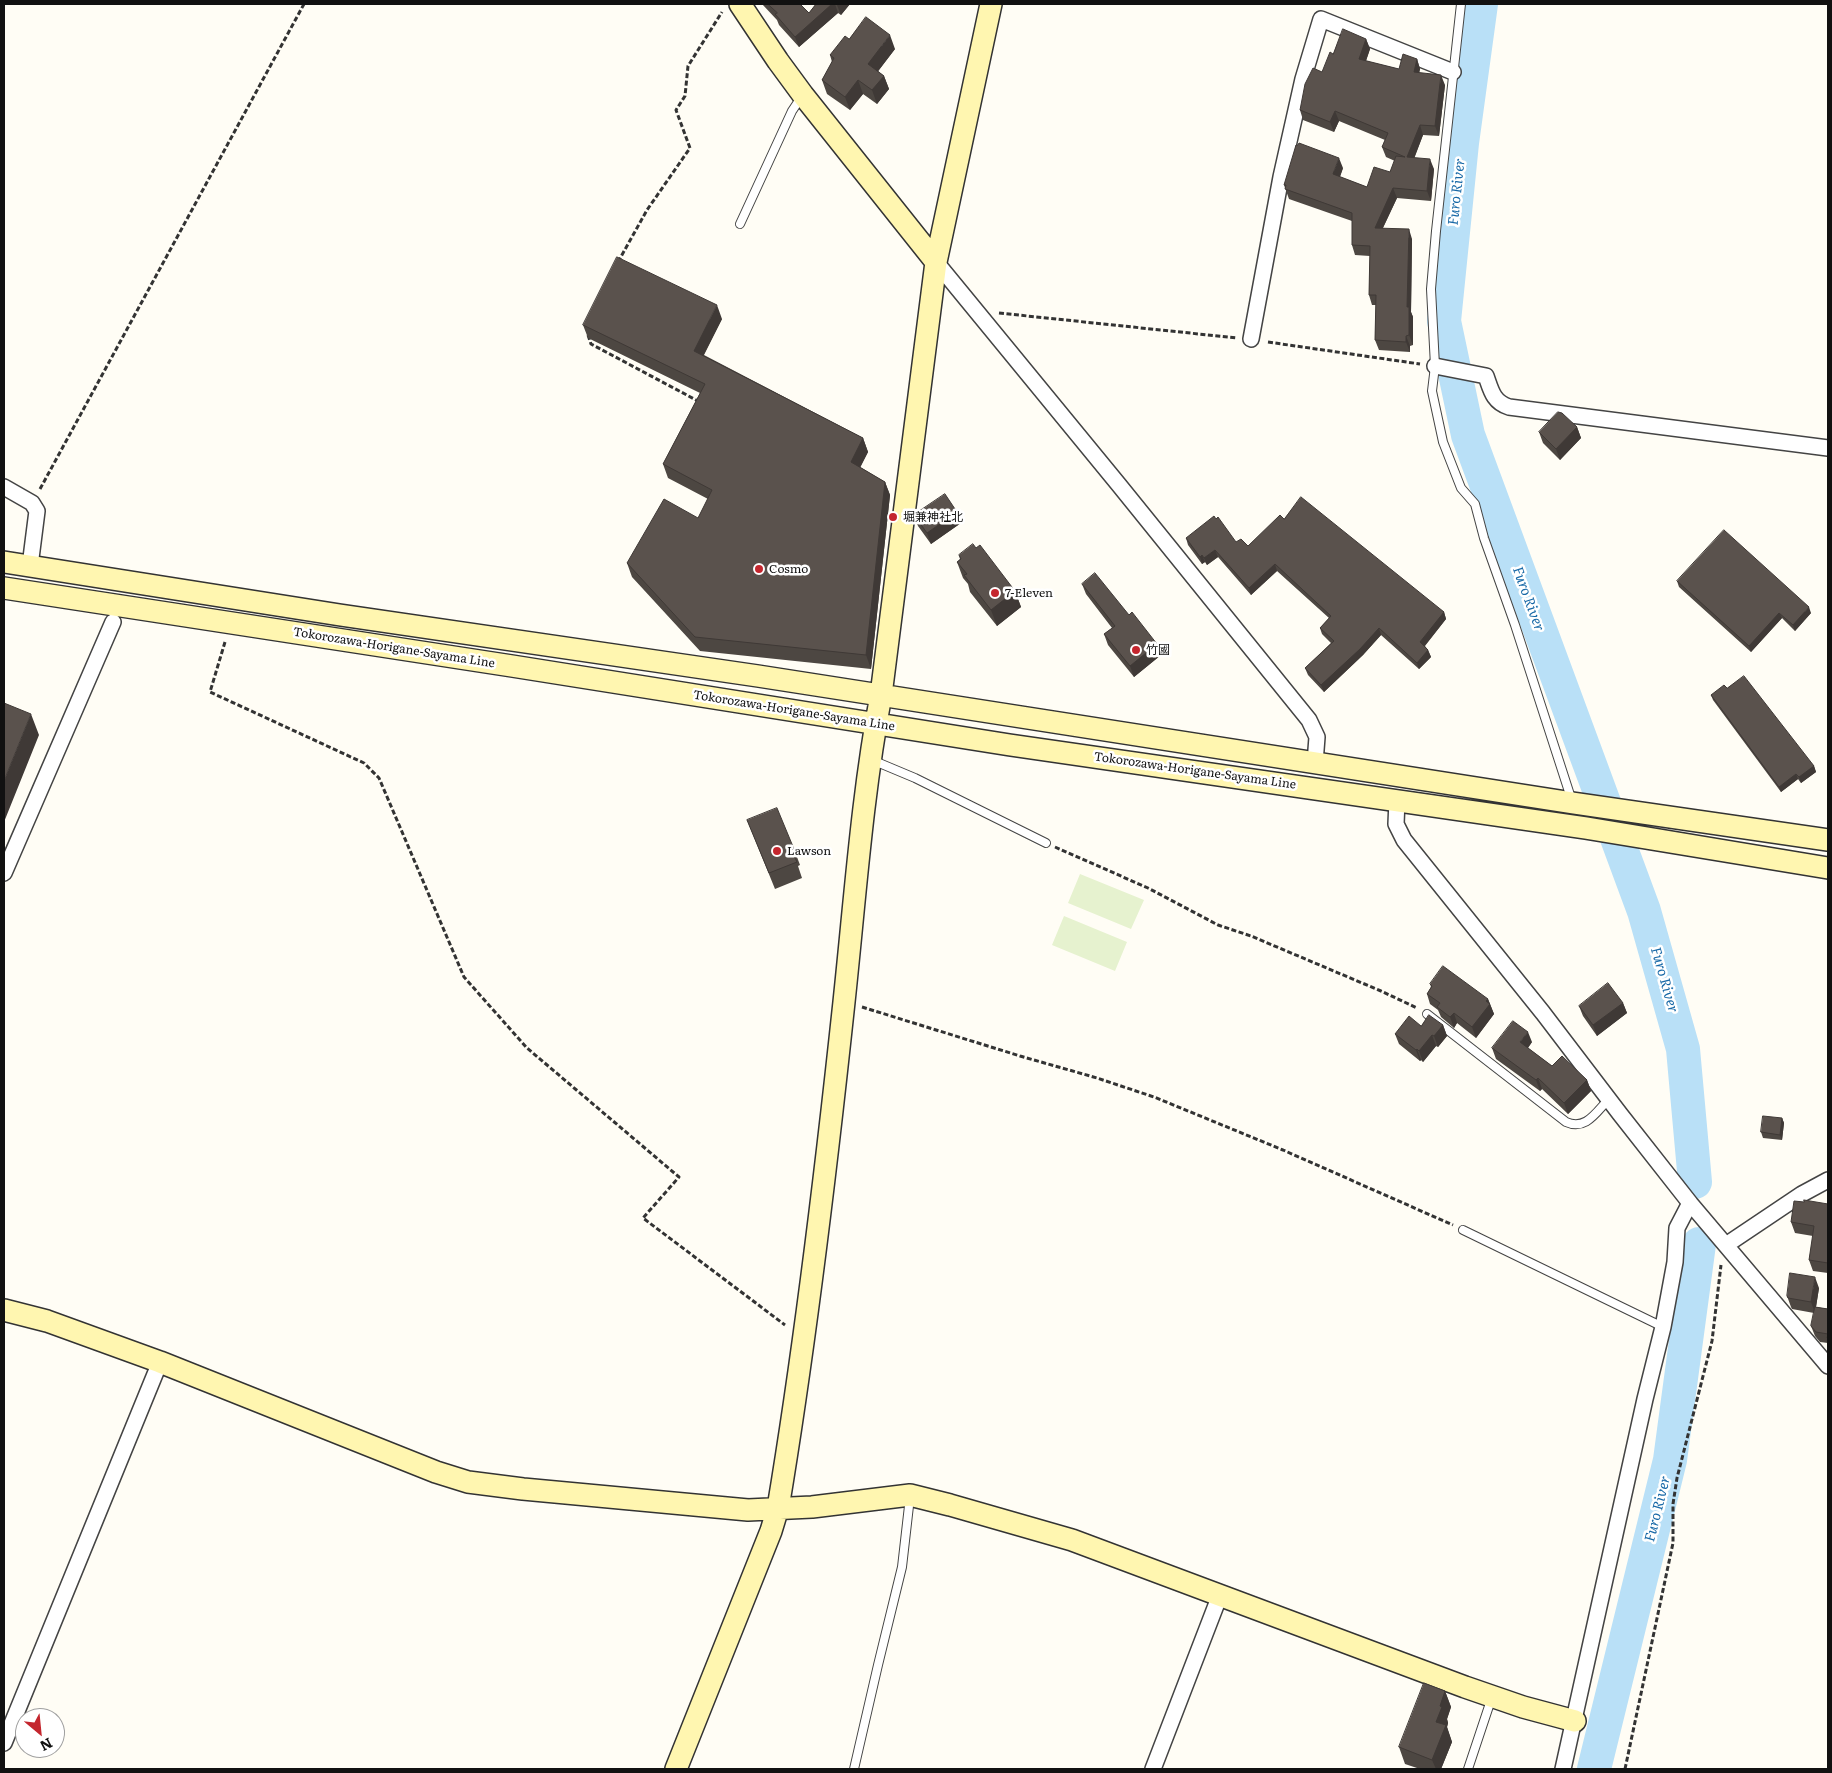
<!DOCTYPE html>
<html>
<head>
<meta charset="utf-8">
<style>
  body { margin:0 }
  #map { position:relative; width:1832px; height:1773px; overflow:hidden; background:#fffdf5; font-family:Literata,serif }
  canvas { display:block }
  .frame { position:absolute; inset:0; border:5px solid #111; pointer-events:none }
  .north { position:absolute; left:15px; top:1708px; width:50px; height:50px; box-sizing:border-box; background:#fff; border:1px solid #a0a0a0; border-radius:50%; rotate:152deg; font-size:14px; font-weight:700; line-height:20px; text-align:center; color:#111 }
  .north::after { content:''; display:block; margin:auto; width:18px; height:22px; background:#c4262e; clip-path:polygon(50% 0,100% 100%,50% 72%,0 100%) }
</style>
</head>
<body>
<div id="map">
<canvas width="1832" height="1773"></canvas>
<div class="frame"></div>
<div class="north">N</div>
</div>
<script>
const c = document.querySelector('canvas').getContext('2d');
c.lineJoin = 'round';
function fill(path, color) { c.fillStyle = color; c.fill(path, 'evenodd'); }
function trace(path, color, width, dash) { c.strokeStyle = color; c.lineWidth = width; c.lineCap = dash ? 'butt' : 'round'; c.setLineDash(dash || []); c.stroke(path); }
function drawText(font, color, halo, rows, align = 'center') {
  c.font = font + ' Literata,"Noto Sans JP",serif'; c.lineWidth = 5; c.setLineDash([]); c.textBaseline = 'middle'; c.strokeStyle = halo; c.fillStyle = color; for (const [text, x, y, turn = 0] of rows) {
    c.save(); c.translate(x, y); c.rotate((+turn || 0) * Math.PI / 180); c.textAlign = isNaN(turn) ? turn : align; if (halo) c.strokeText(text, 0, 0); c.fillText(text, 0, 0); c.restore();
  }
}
fill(new Path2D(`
  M1080 874 1144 900 1131 929 1068 903Z
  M1064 916 1127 942 1115 971 1052 945Z`), '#e6f2cf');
trace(new Path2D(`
  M1481 4 1462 143 1444 321 1468 435 1644 911 1683 1049 1695 1182
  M1594 1769 1670 1460 1699 1244`), '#b9e0f7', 34);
const lane = new Path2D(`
  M1461 4 1436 231 1431 289 1435 366 1432 391 1443 442 1461 488 1475 504 1484 538 1515 625 1572 801
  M740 224 792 111 802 96
  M872 760 915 778 1046 843
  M1427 1014 1566 1122C1586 1131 1596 1112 1609 1099
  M1463 1230 1663 1327
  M854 1769 878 1665 902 1567 910 1497
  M1468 1769 1492 1697`);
const street = new Path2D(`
  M936 262 1119 485 1309 720 1317 737 1315 763
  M1251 339 1281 177 1303 79 1321 19 1453 72
  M1435 366 1486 376C1491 390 1493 402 1509 407L1828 448
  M4 487 32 503 37 511 30 566
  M1397 800 1396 824 1404 840 1543 1013 1620 1114 1690 1203 1677 1228 1675 1262 1663 1327 1645 1399 1563 1769
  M4 873 113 622
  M1690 1203 1828 1366
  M1726 1245 1802 1194 1828 1180
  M4 1743 160 1362
  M1153 1769 1220 1595`);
const secondary = new Path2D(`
  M740 4 778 61 803 95 936 262
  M4 562 340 615 758 676 1573 803 1828 840
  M4 588 512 666 1010 745 1586 828 1828 868
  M4 1310 47 1321 160 1362 436 1472 468 1482 523 1489 748 1510 812 1507 910 1495 950 1505 1072 1540 1465 1687 1523 1707 1575 1721
  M676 1769 771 1531 778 1508C806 1340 826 1171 844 1002 855 899 862 796 881 695L936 262 991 4`);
trace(lane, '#444', 10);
trace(street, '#444', 18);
trace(secondary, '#333', 24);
trace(new Path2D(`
  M618 262 647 210 690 148 676 110 685 96 688 66 722 12
  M999 313 1237 338
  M588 335 591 344 698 401
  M1268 342 1420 364
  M40 489 304 4
  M225 642 210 692 364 763 379 778 464 977 527 1048 679 1177 643 1218 785 1325
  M1055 847 1148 888 1218 925 1251 936 1381 991 1417 1008
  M862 1007 1020 1056 1097 1078 1154 1097 1283 1150 1453 1225
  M1625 1769 1673 1543V1504L1677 1478 1712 1341 1721 1265`), '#333', 3, [5, 2.5]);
trace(lane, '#fff', 8);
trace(street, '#fff', 15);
trace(secondary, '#fff6b0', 21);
fill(new Path2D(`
  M762 4H800L809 13 816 4H850L841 15 838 13 799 47 779 25 777 20Z
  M849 39 895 49 878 71 884 76 889 89 877 104 863 94 850 110 827 94 822 80 832 62 830 55Z
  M1366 39 1370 49 1366 61 1399 69 1417 59 1420 69 1419 73 1445 85 1439 136 1423 135 1414 158 1434 169 1431 201 1397 198 1383 228 1412 239 1411 312 1413 317V345L1410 346V352L1379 350 1375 340 1376 305H1372L1369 295 1370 256 1355 255 1352 245V221L1289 199 1284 185 1343 168 1340 177 1367 187 1390 172 1395 161 1386 157 1382 147 1385 140 1339 121 1334 132 1303 120 1300 110 1333 54Z
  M722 319 704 355 863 438 868 452 860 467 885 482 890 495 871 669 700 651 632 577 627 563 698 518 708 499 668 478 663 464 700 393 588 338 583 325Z
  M1577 427 1581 438 1560 460 1543 443 1539 432Z
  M957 512 961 523 931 544 918 526 914 515Z
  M1284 519 1444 612 1446 619 1425 646 1428 650 1431 657 1419 669 1381 635 1363 655 1324 692 1308 675 1305 668 1331 643 1322 634 1320 628 1329 618 1277 571 1251 595 1218 557 1207 565 1205 562 1202 564 1188 545 1186 538 1236 542 1248 546Z
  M959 555 1015 591 1021 607 997 626 970 592 968 584 963 578 957 562 960 559Z
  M1677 581 1811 613 1795 631 1782 618 1751 652 1679 587Z
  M1082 584 1161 655 1134 677 1108 645 1104 634 1112 628 1086 594Z
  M1727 688 1814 766 1816 772 1801 783 1798 779 1781 792 1713 700 1711 695Z
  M747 820 794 849 800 865 798 866 802 878 775 889Z
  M1430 984 1488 999 1494 1014 1476 1038 1457 1023 1454 1028 1441 1017 1438 1010 1430 1004 1427 994 1431 987Z
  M1623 1003 1627 1013 1597 1036 1583 1016 1579 1006Z
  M1443 1025 1447 1036 1438 1047 1436 1046 1423 1062 1421 1060 1420 1061 1399 1044 1395 1034 1421 1026Z
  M1532 1042 1528 1048 1552 1066 1587 1080 1591 1091 1568 1114 1542 1089 1540 1091 1496 1059 1492 1048Z
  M1782 1118 1784 1123 1782 1140 1763 1138 1761 1132Z
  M1828 1204V1273L1813 1271 1809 1260 1813 1236 1795 1233 1791 1222Z
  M1819 1288 1816 1307 1828 1309V1343L1820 1342 1815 1336 1811 1326 1814 1313 1792 1309 1791 1307 1787 1296Z
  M1445 1691 1451 1707 1447 1719 1448 1723 1447 1727 1452 1742 1441 1769H1420L1405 1764 1399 1747Z`), '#4d4742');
fill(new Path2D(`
  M832 4H835L838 13 799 47 795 37Z
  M838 4H850L841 15 837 5Z
  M890 35 895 49 873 78 868 64Z
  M1366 39 1370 49 1363 69 1359 59Z
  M1417 59 1420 69 1417 82 1414 72Z
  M1441 75 1445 85 1439 136 1435 126Z
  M884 76 889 89 877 104 872 90Z
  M858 80 863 94 850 110 845 97Z
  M1335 111 1339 121 1334 132 1330 122Z
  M1420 125 1423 135 1411 167 1407 157Z
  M1339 158 1343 168 1337 184 1333 174Z
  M1430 159 1434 169 1431 201 1427 191Z
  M1393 188 1397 198 1378 238 1375 228Z
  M1409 229 1412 239 1411 312 1413 317V345L1409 335 1407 307Z
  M717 305 722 319 699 364 694 351Z
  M1406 336 1410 346V352L1406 342Z
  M1577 427 1581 438 1560 460 1556 449Z
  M863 438 868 452 856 476 851 462Z
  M885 482 890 495 871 669 866 655Z
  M957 512 961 523 931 544 927 533Z
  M1215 550 1218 557 1207 565 1204 558Z
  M1202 555 1205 562 1202 564 1200 557Z
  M1275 564 1277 571 1251 595 1249 588Z
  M1015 591 1021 607 997 626 991 610Z
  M1809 607 1811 613 1795 631 1793 625Z
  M1444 612 1446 619 1422 649 1420 642Z
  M1779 613 1782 618 1751 652 1749 646Z
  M1379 628 1381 635 1363 655 1324 692 1321 685Z
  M1157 644 1161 655 1134 677 1130 666Z
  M1428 650 1431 657 1419 669 1417 663Z
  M31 714 39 735 4 822V781Z
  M1814 766 1816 772 1801 783 1799 777Z
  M1796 774 1798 779 1781 792 1779 787Z
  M1488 999 1494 1014 1476 1038 1472 1027Z
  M1623 1003 1627 1013 1597 1036 1593 1025Z
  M1454 1013 1457 1023 1454 1028 1450 1017Z
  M1443 1025 1447 1036 1438 1047 1434 1036Z
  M1528 1032 1532 1042 1524 1053 1520 1042Z
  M1432 1035 1436 1046 1423 1062 1419 1051Z
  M1417 1049 1421 1060 1420 1061 1416 1050Z
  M1538 1078 1542 1089 1540 1091 1536 1080Z
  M1587 1080 1591 1091 1568 1114 1564 1103Z
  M1782 1118 1784 1123 1782 1140 1780 1135Z
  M1815 1277 1819 1288 1815 1313 1811 1302Z
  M1445 1691 1451 1707 1447 1719 1448 1723 1447 1727 1452 1742 1441 1769H1436L1432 1760 1436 1722 1440 1706Z`), '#3f3936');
const building = new Path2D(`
  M768 4H800L809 13 816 4H832L795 37 775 14 777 13Z
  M866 17 890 35 868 64 884 76 872 90 858 80 845 97 822 80 834 58 830 55 845 36 849 39Z
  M1343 29 1366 39 1359 59 1399 69 1403 54 1417 59 1414 72 1441 75 1435 126 1420 125 1407 157 1430 159 1427 191 1393 188 1375 228 1409 229 1407 307H1409V335L1406 336V342L1375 340 1376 295H1369L1370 246 1352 245V213L1285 189 1286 185H1284L1296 145H1298L1299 143 1339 158 1333 174 1367 187 1374 167 1390 172 1396 156 1405 157 1382 147 1388 133 1335 111 1330 122 1300 110 1305 84 1313 68 1322 72 1330 52 1333 54Z
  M617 257 717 305 694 351 863 438 851 462 885 482 866 655 695 637 627 563 664 499 698 518 712 490 663 464 705 384 583 325Z
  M1558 412 1562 413 1577 427 1556 449 1539 432Z
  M945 494 957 512 927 533 914 515Z
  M1301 497 1444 612 1420 642 1428 650 1417 663 1379 628 1360 649 1321 685 1305 668 1334 641 1320 628 1331 616 1275 564 1249 588 1215 550 1204 558 1202 555 1200 557 1186 538 1214 516 1216 519 1218 517 1236 542 1241 539 1248 546 1280 515 1284 519Z
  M1724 530 1809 607 1793 625 1779 613 1749 646 1677 581Z
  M973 544 976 548 980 545 1015 591 991 610 964 575 967 574 957 562 961 559 959 555Z
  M1095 573 1129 615 1132 612 1157 644 1130 666 1104 634 1115 626 1082 584Z
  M1744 676 1814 766 1799 777 1796 774 1779 787 1711 695 1724 685 1727 688Z
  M4 703 31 714 4 781Z
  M777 808 794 849 791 850 797 862 769 873 747 820Z
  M1443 966 1488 999 1486 1001 1490 1004 1472 1027 1454 1013 1450 1017 1437 1007 1440 1003 1427 994 1432 986 1430 984Z
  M1608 983 1623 1003 1593 1025 1579 1006Z
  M1429 1015 1443 1025 1434 1036 1432 1035 1419 1051 1417 1049 1416 1050 1395 1034 1409 1016 1421 1026Z
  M1513 1021 1528 1032 1520 1042 1552 1066 1562 1056 1587 1080 1564 1103 1538 1078 1536 1080 1492 1048Z
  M1763 1116 1782 1118 1780 1135 1761 1132Z
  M1804 1200 1828 1204V1263L1809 1260 1814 1226 1791 1222 1794 1201 1804 1202Z
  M1790 1273 1815 1277 1811 1302 1788 1298 1787 1296Z
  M1815 1307 1828 1309V1338H1827L1828 1334 1816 1332 1811 1326Z
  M1424 1683 1445 1691 1440 1706 1442 1707 1436 1722 1446 1725 1432 1760 1399 1747Z`);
fill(building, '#5a524d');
trace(building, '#3f3936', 1);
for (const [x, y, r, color] of [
  [893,517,5,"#c4262e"],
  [759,569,5,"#c4262e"],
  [995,593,5,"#c4262e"],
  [1136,650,5,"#c4262e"],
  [777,851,5,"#c4262e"]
]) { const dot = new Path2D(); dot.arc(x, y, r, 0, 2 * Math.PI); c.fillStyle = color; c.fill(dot); trace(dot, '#fff', 2); }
drawText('12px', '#111', '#fff', [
  ["堀兼神社北",903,517],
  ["Cosmo",769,569],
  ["7-Eleven",1005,593],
  ["竹國",1146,650],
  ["Lawson",787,851]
], 'left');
drawText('12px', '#111', '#fff', [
  ["Tokorozawa-Horigane-Sayama Line",394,648,9],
  ["Tokorozawa-Horigane-Sayama Line",794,711,9],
  ["Tokorozawa-Horigane-Sayama Line",1195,771,8]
]);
drawText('italic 14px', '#1768a6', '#fff', [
  ["Furo River",1457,192,-84],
  ["Furo River",1528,599,70],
  ["Furo River",1664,980,74],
  ["Furo River",1658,1509,-76]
]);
</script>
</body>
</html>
